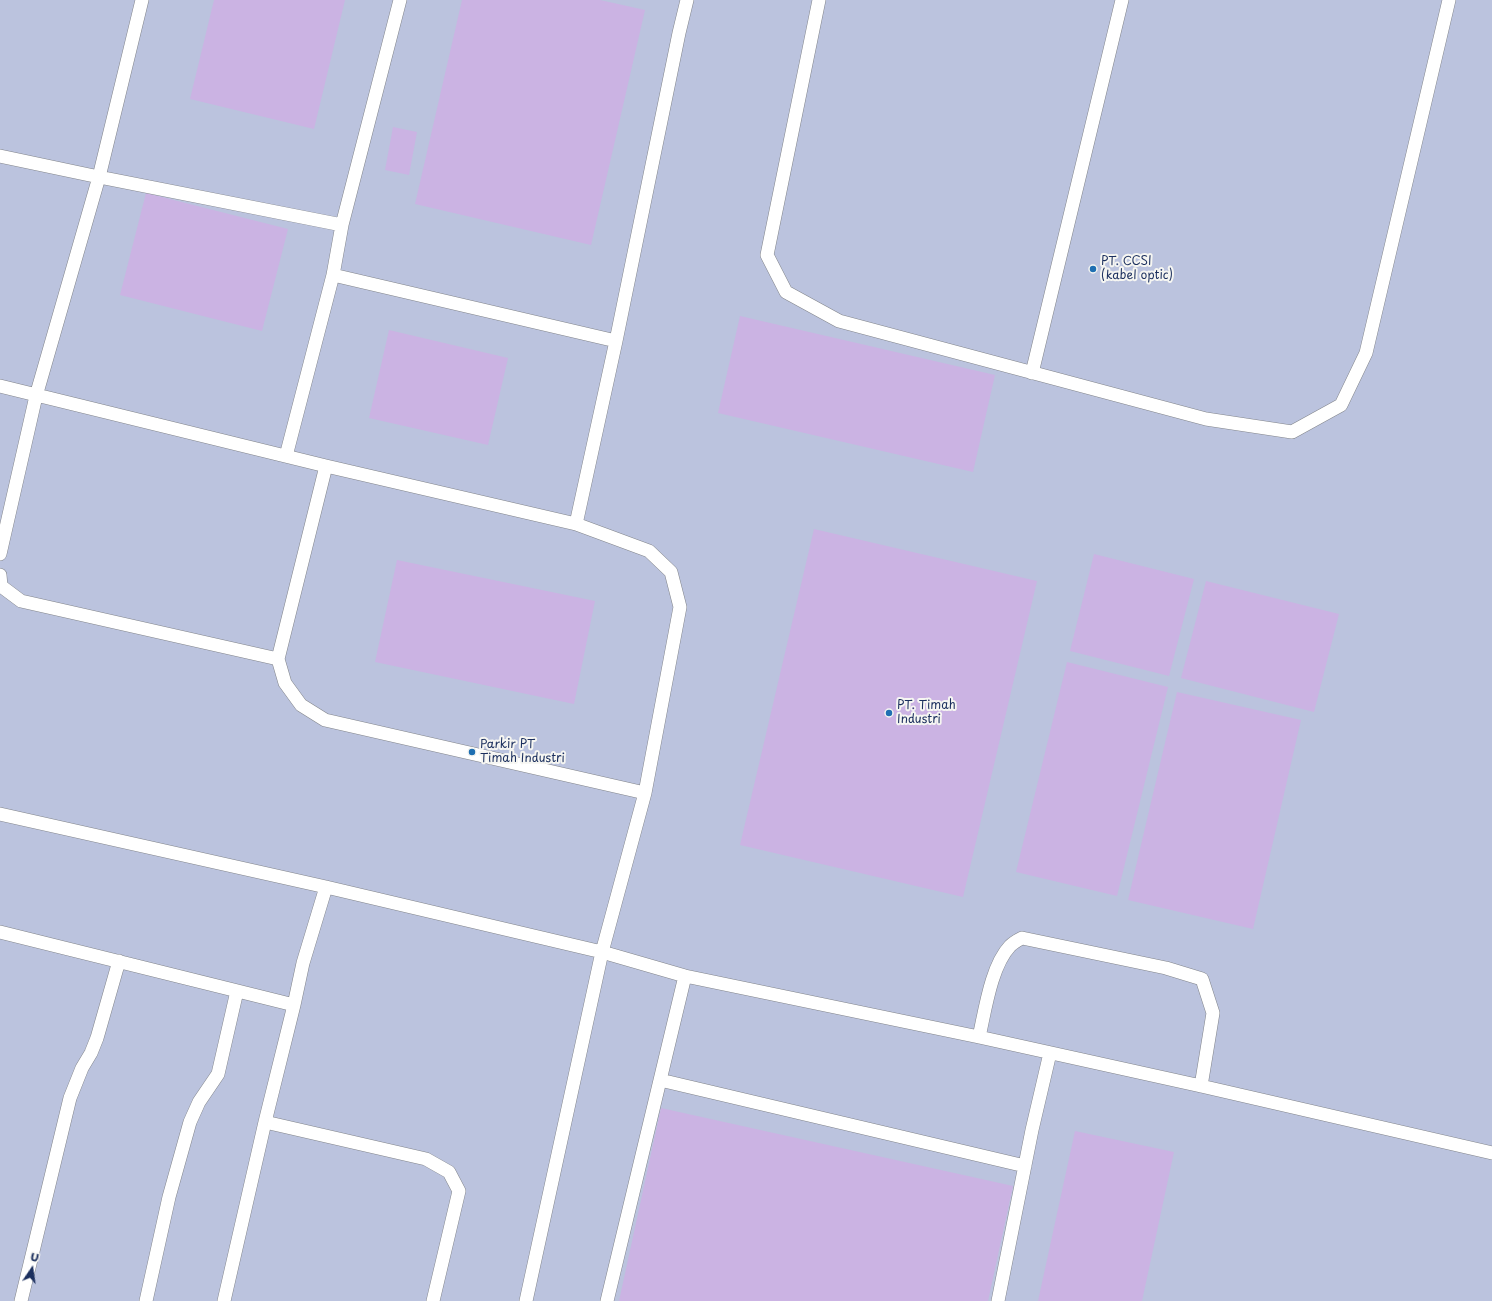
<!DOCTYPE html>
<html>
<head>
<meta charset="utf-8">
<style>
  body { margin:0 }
  #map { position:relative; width:1492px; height:1301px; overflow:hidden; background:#ebddba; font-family:"Playpen Sans",sans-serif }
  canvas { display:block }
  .north { position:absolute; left:12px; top:1249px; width:40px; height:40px; -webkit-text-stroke:3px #f6f6f2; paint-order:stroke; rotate:13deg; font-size:11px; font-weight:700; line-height:16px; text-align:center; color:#1b2f5e }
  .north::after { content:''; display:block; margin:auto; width:14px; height:18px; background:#1b2f5e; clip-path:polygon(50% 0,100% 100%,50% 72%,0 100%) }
</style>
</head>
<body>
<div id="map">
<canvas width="1492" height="1301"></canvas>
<div class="north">U</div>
</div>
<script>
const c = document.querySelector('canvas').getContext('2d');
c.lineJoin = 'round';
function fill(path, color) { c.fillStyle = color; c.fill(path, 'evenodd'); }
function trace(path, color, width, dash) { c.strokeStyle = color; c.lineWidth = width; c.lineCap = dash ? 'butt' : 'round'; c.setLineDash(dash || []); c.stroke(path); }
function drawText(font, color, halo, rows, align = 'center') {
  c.font = font + ' "Playpen Sans",sans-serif'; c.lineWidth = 4; c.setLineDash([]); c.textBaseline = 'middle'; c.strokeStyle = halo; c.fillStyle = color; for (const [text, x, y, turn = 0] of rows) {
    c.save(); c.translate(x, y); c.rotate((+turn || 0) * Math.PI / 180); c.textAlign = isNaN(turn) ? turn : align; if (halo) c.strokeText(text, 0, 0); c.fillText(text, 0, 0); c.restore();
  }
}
fill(new Path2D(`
  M0 0H1492V1301H0Z`), '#bbc3de');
fill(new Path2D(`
  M214 0H345L314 129 190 99Z
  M462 0H600L645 10 591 245 415 204Z
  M393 127 417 132 409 175 385 170Z
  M146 193 288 229 262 331 120 295Z
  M740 316 995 375 973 472 718 413Z
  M389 330 508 358 488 445 369 418Z
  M814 529 1037 581 963 897 740 845Z
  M1094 554 1194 579 1169 676 1070 651Z
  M397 560 595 601 574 704 375 662Z
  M1206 581 1339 614 1314 712 1181 678Z
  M1067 662 1168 687 1117 896 1016 872Z
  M1177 692 1301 720 1253 929 1128 900Z
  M661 1108 1013 1186 988 1301H619Z
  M1075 1131 1174 1152 1142 1301H1038Z`), '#cbb3e3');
const service = new Path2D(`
  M819 0 767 255 786 292 839 321 1206 419 1292 432 1341 405 1366 353 1449 0
  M0 156 99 177 342 225
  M333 275 616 341
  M1032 373 1122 0
  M0 386 326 466 576 524
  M286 456 333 275 342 225 400 0
  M0 554 36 396 99 177 142 0
  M0 575 1 586 21 601 278 659 285 683 301 705 325 720 645 793
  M278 659 326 466
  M0 814 326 887 602 952 685 976 979 1037 1201 1086 1492 1153
  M0 932 294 1005
  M979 1037C985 1011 991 966 1010 946 1013 943 1018 940 1022 938L1166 968 1202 979 1213 1013 1201 1086
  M660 1080 1025 1166
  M265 1122 426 1159 449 1172 459 1191 433 1301
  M21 1301 70 1098 82 1068 91 1053 97 1038 119 961
  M146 1301 169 1197 190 1122 199 1102 218 1074 237 991
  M224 1301 265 1122 294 1005 303 963 326 887
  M526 1301 602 952 645 793 680 607 671 572 649 551 576 524 616 341 679 33 687 0
  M607 1301 685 976
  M998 1301 1032 1130 1050 1053`);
trace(service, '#83868c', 14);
trace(service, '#fff', 13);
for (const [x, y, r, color] of [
  [1093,269,4,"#1f6fb2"],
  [889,713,4,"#1f6fb2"],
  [472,752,4,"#1f6fb2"]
]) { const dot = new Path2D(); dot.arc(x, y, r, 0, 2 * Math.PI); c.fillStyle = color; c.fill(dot); trace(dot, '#f6f6f2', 1.5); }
drawText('12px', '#1b2f5e', '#f6f6f2', [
  ["PT. CCSI",1101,262],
  ["(kabel optic)",1101,276],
  ["PT. Timah",897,706],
  ["Industri",897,720],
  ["Parkir PT",480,745],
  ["Timah Industri",480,759]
], 'left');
</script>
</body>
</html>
